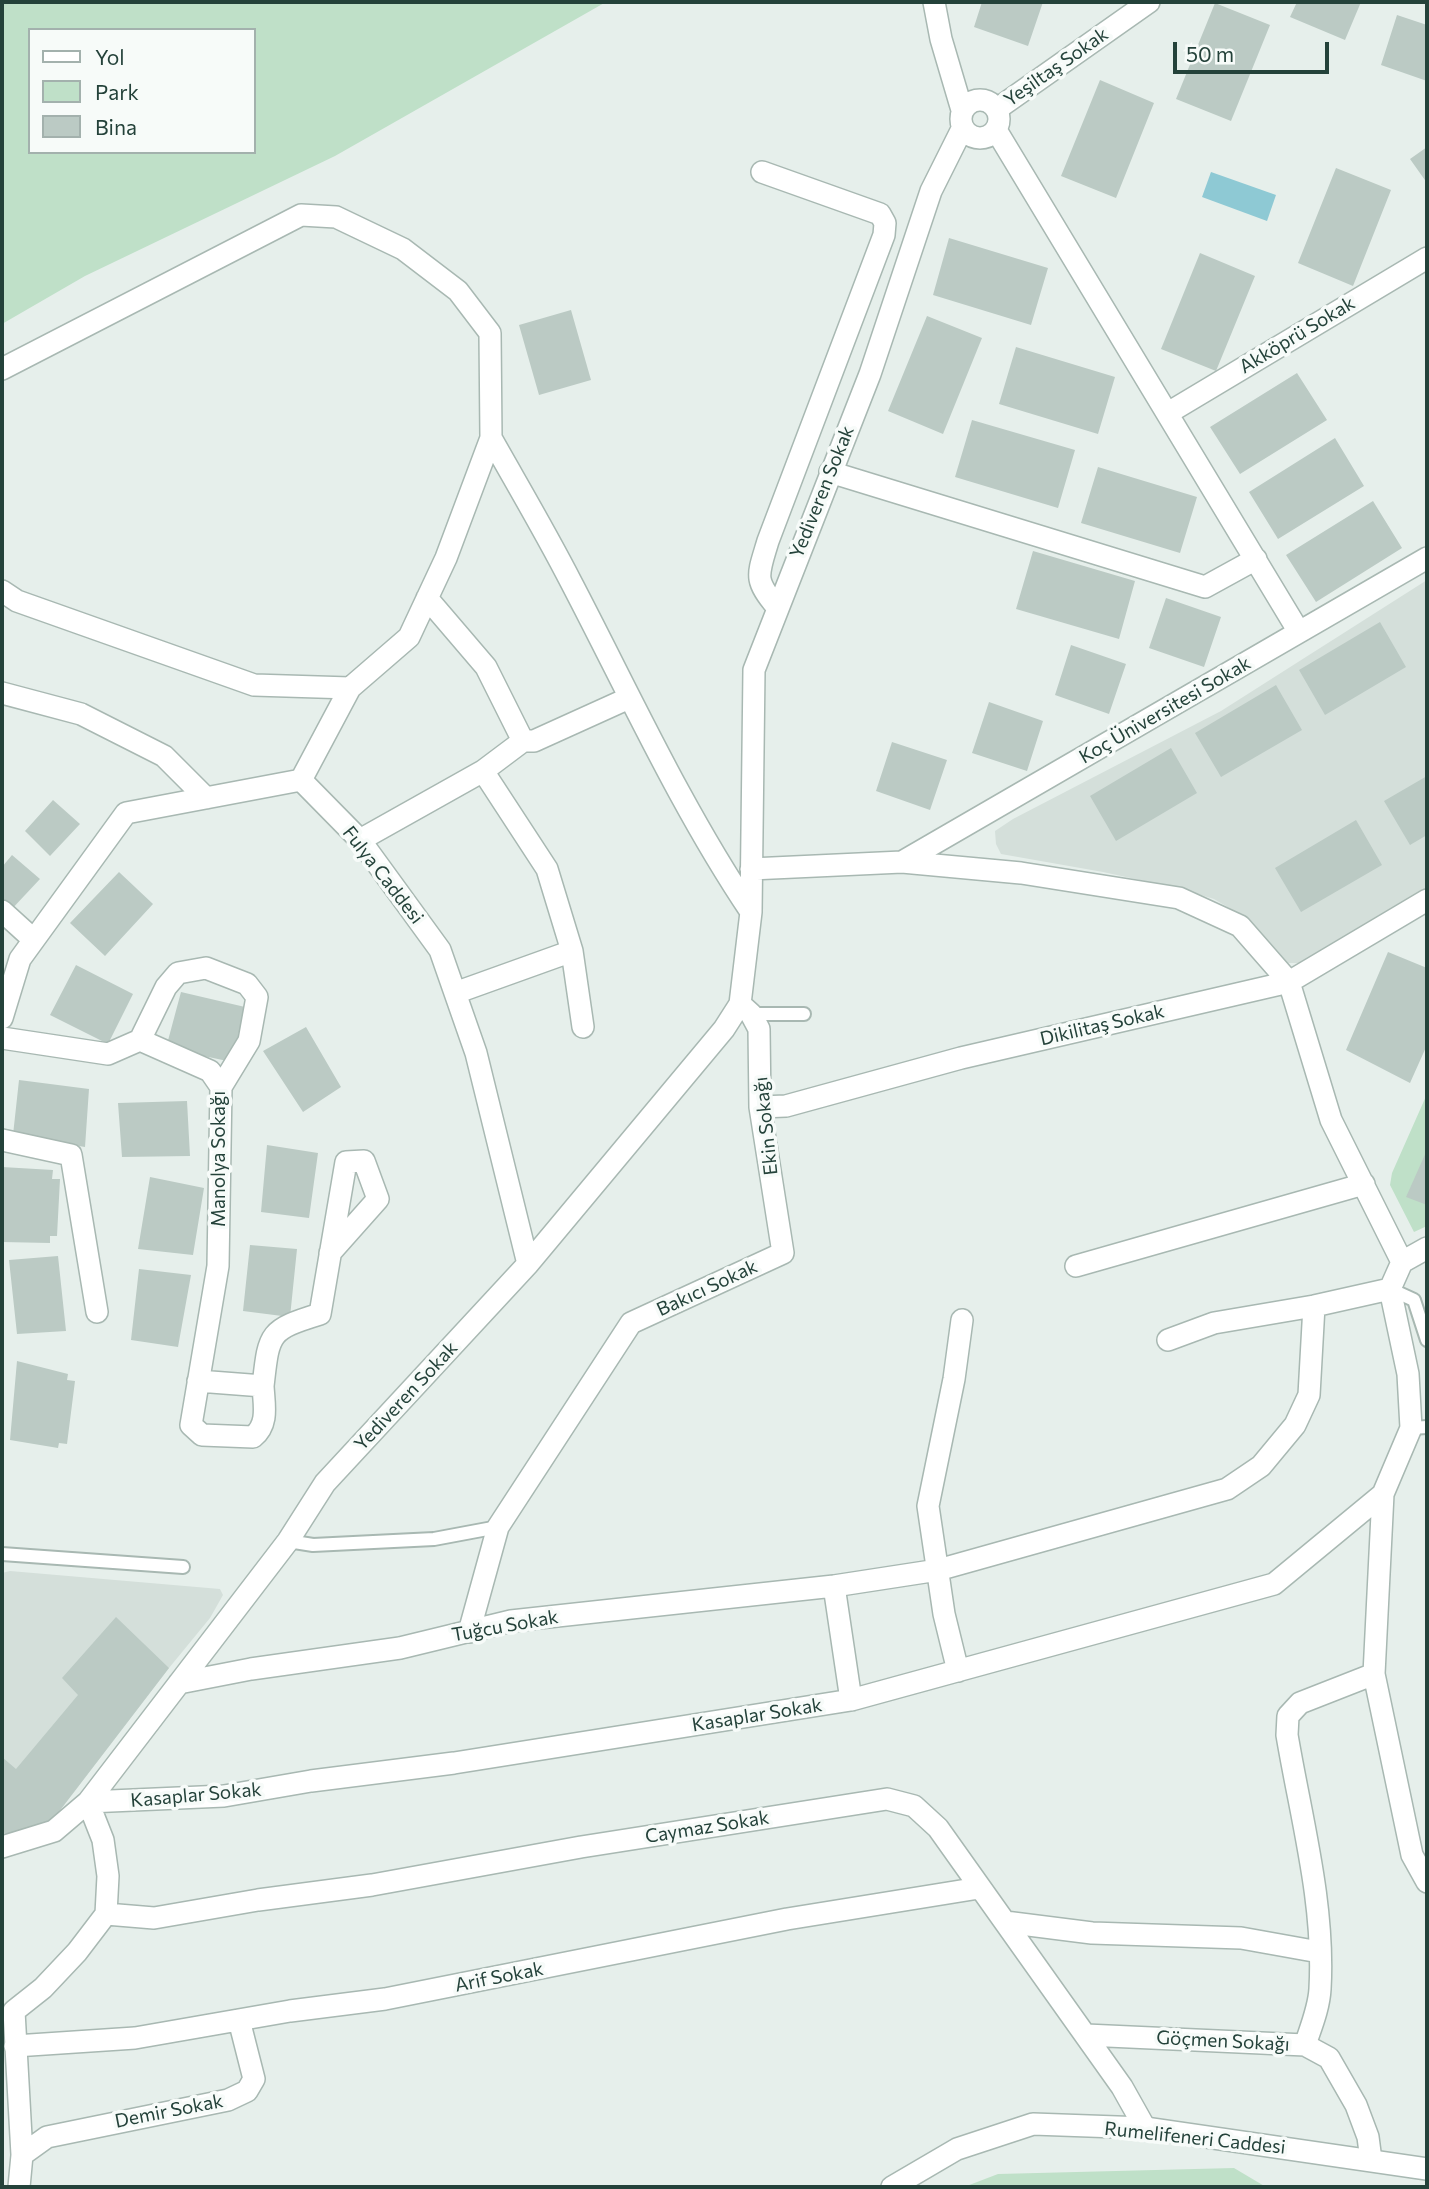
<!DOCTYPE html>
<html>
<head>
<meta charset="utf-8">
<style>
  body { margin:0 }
  #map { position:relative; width:1429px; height:2189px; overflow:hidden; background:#e6efeb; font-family:Commissioner,sans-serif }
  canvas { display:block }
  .frame { position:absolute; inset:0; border:4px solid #24423a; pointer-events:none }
  .legend { position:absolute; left:28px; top:28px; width:228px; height:126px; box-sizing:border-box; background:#f7fbf9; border:2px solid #a3b1ad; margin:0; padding:9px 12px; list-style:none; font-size:21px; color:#24423a }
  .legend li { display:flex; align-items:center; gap:14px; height:35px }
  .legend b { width:35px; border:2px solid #a3b1ad }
  .scale { position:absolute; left:1173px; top:42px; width:156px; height:32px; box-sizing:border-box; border:4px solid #24423a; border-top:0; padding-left:9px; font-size:21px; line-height:24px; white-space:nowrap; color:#24423a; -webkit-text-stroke:5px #f7fbf9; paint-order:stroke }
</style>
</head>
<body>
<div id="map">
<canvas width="1429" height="2189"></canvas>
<div class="frame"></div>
<ul class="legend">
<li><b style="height:9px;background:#fff"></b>Yol</li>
<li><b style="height:19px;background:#bfe0c8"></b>Park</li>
<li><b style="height:19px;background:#bbcac4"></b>Bina</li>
</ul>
<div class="scale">50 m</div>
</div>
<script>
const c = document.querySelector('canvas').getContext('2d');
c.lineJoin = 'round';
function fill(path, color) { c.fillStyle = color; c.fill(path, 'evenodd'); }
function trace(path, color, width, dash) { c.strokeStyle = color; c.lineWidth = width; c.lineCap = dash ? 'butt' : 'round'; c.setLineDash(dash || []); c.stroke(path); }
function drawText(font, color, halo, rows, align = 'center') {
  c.font = font + ' Commissioner,sans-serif'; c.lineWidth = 7; c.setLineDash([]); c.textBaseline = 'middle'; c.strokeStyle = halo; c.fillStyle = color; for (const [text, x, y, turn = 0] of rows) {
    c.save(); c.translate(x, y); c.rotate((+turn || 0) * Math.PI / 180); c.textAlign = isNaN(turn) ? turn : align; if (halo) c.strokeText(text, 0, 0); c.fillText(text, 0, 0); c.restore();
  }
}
fill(new Path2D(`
  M1427 580V891L1307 963H1288L1251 921 1214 899 1181 889 1103 872 1001 854 996 844 995 831 1013 819 1221 711Z
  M10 1571 220 1589 223 1595 210 1618 169 1668 48 1826 2 1836V1573Z`), '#d4dfda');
fill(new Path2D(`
  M2 2H606L335 156 85 276 2 324ZM30 30H254V152H30Z
  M1427 1094V1226L1414 1232 1390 1185 1392 1173Z
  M1234 2168 1266 2187H964L998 2174Z`), '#bfe0c8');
fill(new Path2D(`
  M1211 172 1276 195 1267 221 1202 197Z`), '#8ec9d4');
fill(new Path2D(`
  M982 2H1043L1028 46 974 27Z
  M1297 2H1361L1345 40 1290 17Z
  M1215 3 1270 25 1231 121 1176 99Z
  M1397 15 1427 25V81L1381 65Z
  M1100 80 1154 103 1116 198 1061 176Z
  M1427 147V183L1410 159Z
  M1336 168 1391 190 1353 286 1298 263Z
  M949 238 1048 268 1031 325 933 295Z
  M1200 253 1255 276 1216 371 1161 349Z
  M571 310 591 380 539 395 519 325Z
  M927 316 982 338 943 434 888 411Z
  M1016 347 1115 377 1098 434 999 404Z
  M1297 373 1327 420 1240 474 1210 427Z
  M972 420 1075 450 1058 508 955 477Z
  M1335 438 1364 486 1278 539 1249 492Z
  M1098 467 1197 497 1180 553 1081 523Z
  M1373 501 1402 548 1316 602 1286 555Z
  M1033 551 1135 581 1119 639 1016 609Z
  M1166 598 1221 617 1204 667 1149 648Z
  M1380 622 1406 667 1325 715 1299 670Z
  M1071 645 1126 664 1109 714 1055 695Z
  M1276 685 1302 730 1221 777 1195 733Z
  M989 702 1043 721 1027 771 972 753Z
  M892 742 947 760 930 810 876 791Z
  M1171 748 1197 793 1116 841 1090 796Z
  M1427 776V835L1410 845 1384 801Z
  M53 800 80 824 50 856 25 831Z
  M1356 820 1382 865 1301 912 1275 868Z
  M12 855 40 879 10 911 2 904V867Z
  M119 872 153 904 105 956 70 923Z
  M1388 952 1427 968V1045L1410 1083 1346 1050Z
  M76 965 133 994 108 1044 50 1015Z
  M181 992 245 1007 232 1062 166 1048Z
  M306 1027 341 1087 303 1112 263 1051Z
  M19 1080 89 1089 85 1147 13 1135Z
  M187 1101 190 1156 122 1157 118 1103Z
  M267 1145 318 1153 309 1218 261 1212Z
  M1427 1150V1205L1406 1197Z
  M2 1167 53 1170 52 1179H60L57 1236H50V1243L2 1242Z
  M150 1177 204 1188 193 1255 138 1249Z
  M250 1245 297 1249 290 1317 243 1311Z
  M58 1256 66 1331 17 1334 9 1260Z
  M139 1269 191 1275 178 1347 131 1340Z
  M17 1361 68 1374 67 1380 75 1381 67 1444 59 1443 58 1448 10 1440Z
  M116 1617 169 1668 48 1826 7 1835 2 1831V1757L16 1769 78 1695 62 1678Z`), '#bbcac4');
const service = new Path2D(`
  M751 1014H804
  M1390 1289 1414 1300 1427 1340
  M1411 1428 1427 1427
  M288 1541 313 1545 434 1539 498 1527
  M2 1554 183 1567`);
const minor = new Path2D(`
  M934 2 941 39 962 110
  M961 119a19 19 0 1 1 38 0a19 19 0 1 1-38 0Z
  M997 109 1149 2
  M996 130 1299 632
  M762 172 880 214 885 223 884 235 768 541C758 575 753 579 777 607
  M2 369 301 215 336 217 403 249 458 291 490 333 491 438
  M1168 413 1427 258
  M830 472 1205 587 1256 559
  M2 591 17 601 254 685 350 688
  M427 598 486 667 523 741H534L629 698
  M2 693 81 714 164 756 206 798
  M523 741 483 771 547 869 572 951 583 1027
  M301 780 350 688 409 637 446 558 491 438C518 486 546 533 571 582 629 693 681 808 751 912
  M360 840 483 771
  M902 862 1427 558
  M751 869 902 862 1021 873 1179 898 1240 926 1289 982 1331 1120 1402 1262 1390 1289 1314 1306 1214 1323 1168 1340
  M2 911 34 940
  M455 993 572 951
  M2 1018 20 959 126 813 301 780 360 840 440 950 476 1053 528 1264
  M2 1038 108 1054 140 1040 210 1071 221 1087 218 1266 191 1425 202 1435 253 1437C269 1424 264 1405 263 1386
  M140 1040 166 987 178 973 206 968 247 984 257 997 249 1041 221 1087
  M760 1107 786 1106 961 1058 1289 982 1427 900
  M2 1140 71 1155 97 1312
  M1402 1262 1427 1248
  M1076 1266 1364 1184
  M1390 1289 1408 1374 1411 1428 1383 1494 1374 1674 1412 1855 1427 1882
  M198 1381 263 1386C269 1333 268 1330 320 1314L346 1162 364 1161 378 1199 330 1253
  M834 1586 851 1700
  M469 1632 498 1527 631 1323 783 1253 760 1107 759 1029 751 1014 740 1004
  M958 1671 944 1614 928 1506 954 1379 962 1320
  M179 1683 251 1669 400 1648 511 1621 834 1586 938 1570 1227 1489 1261 1466 1295 1425 1309 1395 1314 1306
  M88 1802 224 1796 311 1781 454 1763 851 1700 1274 1584 1383 1494
  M2 1847 54 1831 88 1802 288 1541 325 1483 528 1264 724 1029 740 1004 751 912 754 670 870 374 931 191 962 129
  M106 1914 154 1918 258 1900 372 1885 581 1847 887 1799 914 1806 938 1828 1122 2087 1145 2128
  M1005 1922 1092 1933 1241 1938 1319 1952
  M1086 2035 1305 2045 1329 2058 1356 2105 1368 2137 1371 2160
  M1305 2045C1311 2027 1319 2008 1320 1989 1325 1904 1301 1818 1287 1735L1288 1716 1300 1703 1374 1674
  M15 2046 135 2038 290 2011 385 1999 787 1919 979 1888
  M22 2155 47 2137 228 2100 247 2091 254 2079 239 2020
  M19 2187 22 2155 14 2011 43 1988 77 1952 106 1914 108 1876 103 1840 88 1802`);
const tertiary = new Path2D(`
  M892 2187 957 2149 1033 2124 1145 2128 1427 2169`);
trace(service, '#a8b8b2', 16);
trace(minor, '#a8b8b2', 24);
trace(tertiary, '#a8b8b2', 24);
trace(service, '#fff', 12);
trace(minor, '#fff', 21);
trace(tertiary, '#fff', 21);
drawText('19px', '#24423a', '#f7fbf9', [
  ["Yeşiltaş Sokak",1056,67,-35],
  ["Akköprü Sokak",1297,335,-31],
  ["Yediveren Sokak",822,492,-68],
  ["Koç Üniversitesi Sokak",1165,710,-30],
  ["Fulya Caddesi",383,875,52],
  ["Dikilitaş Sokak",1102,1025,-13],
  ["Ekin Sokağı",766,1126,-96],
  ["Manolya Sokağı",219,1159,-90],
  ["Bakıcı Sokak",707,1288,-25],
  ["Yediveren Sokak",406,1396,-47],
  ["Tuğcu Sokak",505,1626,-10],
  ["Kasaplar Sokak",757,1715,-9],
  ["Kasaplar Sokak",196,1795,-5],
  ["Caymaz Sokak",707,1827,-9],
  ["Arif Sokak",499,1977,-11],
  ["Göçmen Sokağı",1223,2041,3],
  ["Demir Sokak",169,2111,-11],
  ["Rumelifeneri Caddesi",1195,2138,6]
]);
</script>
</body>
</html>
